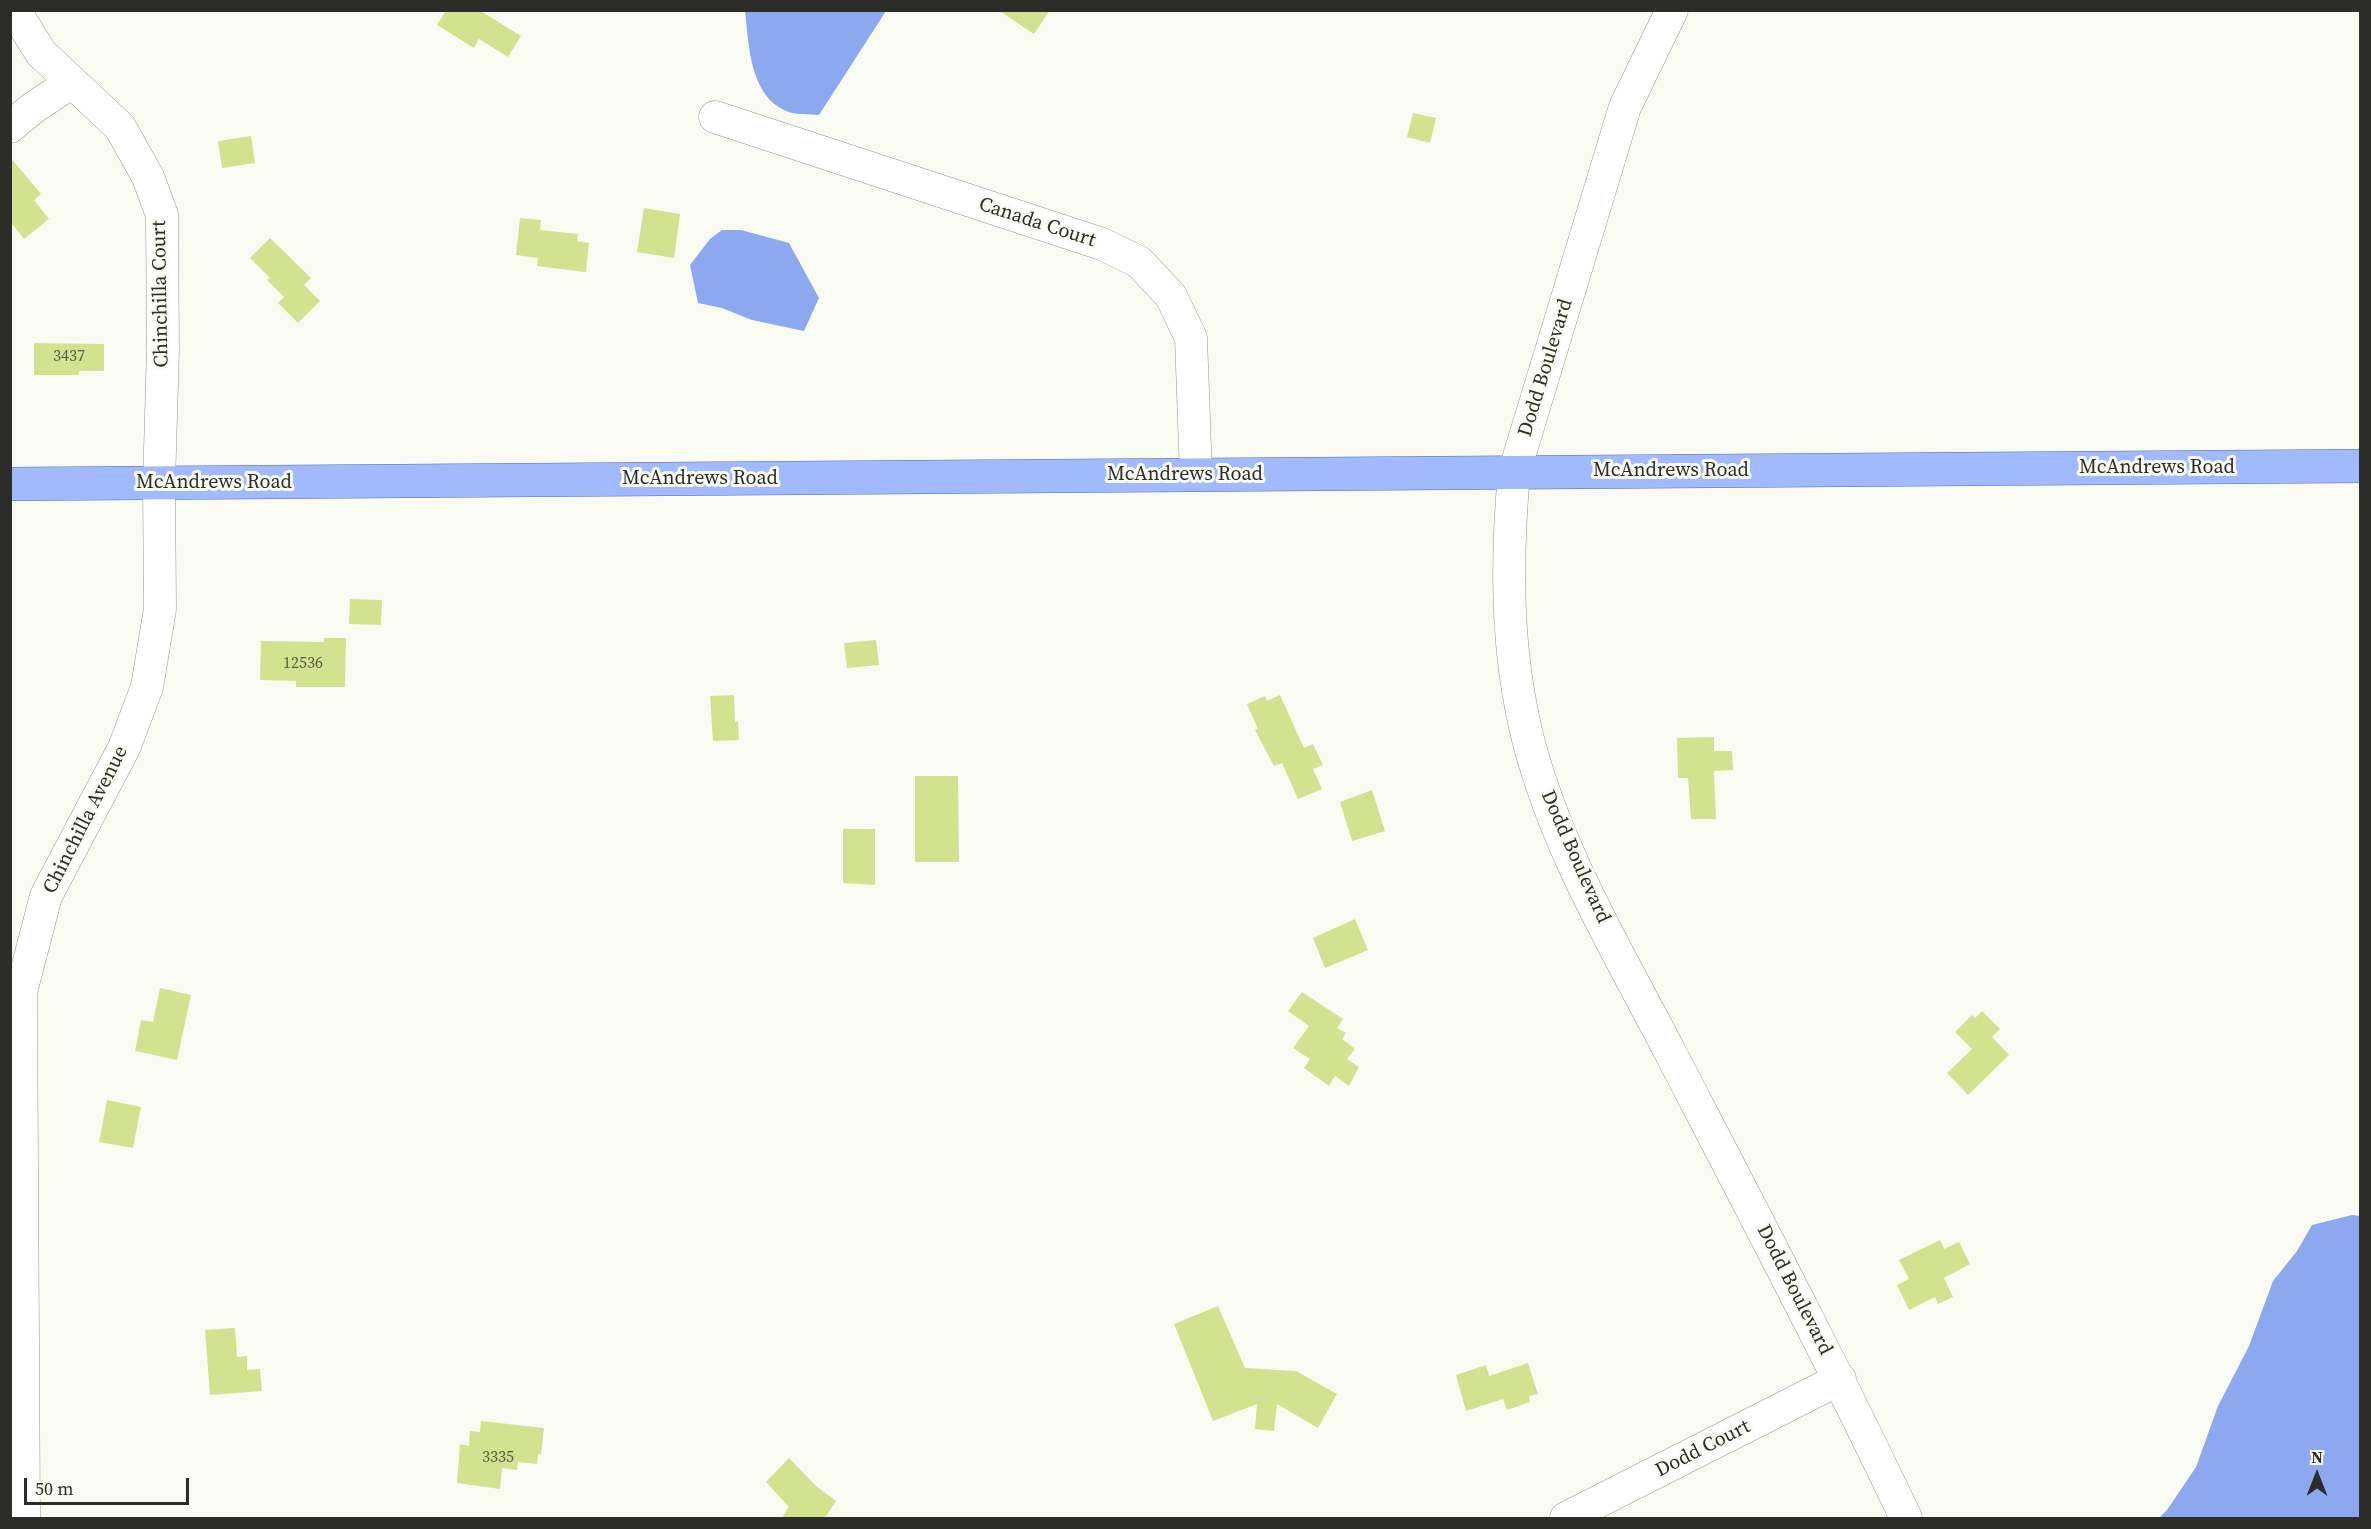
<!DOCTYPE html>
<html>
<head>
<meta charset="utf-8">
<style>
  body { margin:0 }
  #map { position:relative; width:2371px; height:1529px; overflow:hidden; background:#f9fbf2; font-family:"Source Serif 4",serif }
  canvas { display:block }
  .frame { position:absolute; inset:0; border:12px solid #2c2c29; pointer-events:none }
  .north { position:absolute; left:2287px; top:1445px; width:60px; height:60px; -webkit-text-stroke:4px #f9fbf2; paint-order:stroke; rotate:0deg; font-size:16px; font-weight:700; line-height:24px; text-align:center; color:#2c2c29 }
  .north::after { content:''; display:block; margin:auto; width:21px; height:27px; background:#2c2c29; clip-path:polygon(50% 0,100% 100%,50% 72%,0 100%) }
  .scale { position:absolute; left:24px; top:1478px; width:165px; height:27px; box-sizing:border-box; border:3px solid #2c2c29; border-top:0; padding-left:8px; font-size:18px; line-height:21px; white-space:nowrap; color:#2c2c29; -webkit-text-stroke:4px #f9fbf2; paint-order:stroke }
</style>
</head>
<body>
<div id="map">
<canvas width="2371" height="1529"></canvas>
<div class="frame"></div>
<div class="north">N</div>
<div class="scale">50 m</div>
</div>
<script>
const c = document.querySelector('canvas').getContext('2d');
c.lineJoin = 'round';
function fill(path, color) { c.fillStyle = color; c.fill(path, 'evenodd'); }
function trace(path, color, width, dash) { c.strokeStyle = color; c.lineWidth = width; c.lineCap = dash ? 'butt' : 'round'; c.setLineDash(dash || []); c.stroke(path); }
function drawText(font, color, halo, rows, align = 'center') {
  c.font = font + ' "Source Serif 4",serif'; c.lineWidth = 6; c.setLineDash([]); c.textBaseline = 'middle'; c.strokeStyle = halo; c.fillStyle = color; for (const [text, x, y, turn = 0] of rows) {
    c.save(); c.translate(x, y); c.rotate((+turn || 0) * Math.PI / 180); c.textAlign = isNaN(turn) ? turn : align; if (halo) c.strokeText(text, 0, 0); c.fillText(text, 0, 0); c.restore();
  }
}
fill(new Path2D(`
  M745 11V10L886 11 819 115C809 114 795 115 786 111 749 95 749 44 745 11Z
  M722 230H741L789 243 819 298 804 331 752 320 722 308 698 303 690 265 710 239Z
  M2352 1215 2360 1216V1518H2159L2167 1510 2196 1467 2218 1406 2249 1346 2273 1281 2297 1251 2312 1225Z`), '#8ca9ef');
fill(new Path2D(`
  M446 10H479L521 36 508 57 479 39 474 48 437 25Z
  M998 10H1050L1034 34Z
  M1413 113 1436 118 1430 143 1407 137Z
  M251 136 255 163 222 168 218 141Z
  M10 157 41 194 34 200 49 219 24 239 10 221Z
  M644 208 680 214 674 258 637 252Z
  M520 218 541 220 540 230 578 234 577 241 589 243 586 272 537 266 538 258 516 255Z
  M270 238 311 278 304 285 320 301 298 323 278 303 284 297 267 280 270 278 250 258Z
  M34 343 104 344V371H79V375H34Z
  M350 599 382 600 381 625 349 624Z
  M324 638H346L345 687H296V681L260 680 261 641 324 642Z
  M876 640 879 665 847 668 844 643Z
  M734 695 735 722 738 721 739 740 713 741 710 696Z
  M1280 695 1304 748 1313 744 1323 765 1313 769 1322 789 1298 799 1282 763 1274 766 1255 730 1258 729 1247 704 1265 696 1267 701Z
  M1714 737V751H1732L1733 770 1714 771 1716 819H1691L1688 778H1678L1677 738Z
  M915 776H958L959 862H915Z
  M1372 790 1385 831 1352 841 1340 802Z
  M843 829H875V885L843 883Z
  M1355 919 1368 950 1325 968 1313 938Z
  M160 988 191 995 177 1060 135 1051 141 1020 153 1022Z
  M1302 992 1343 1019 1337 1028 1346 1033 1342 1039 1355 1049 1347 1059 1359 1067 1349 1086 1335 1076 1329 1086 1304 1068 1310 1059 1293 1048 1309 1026 1288 1011Z
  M1982 1011 2000 1029 1992 1037 2009 1055 1968 1095 1947 1073 1972 1049 1955 1032 1972 1015 1975 1018Z
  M107 1100 141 1107 133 1148 99 1142Z
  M1940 1240 1944 1249 1959 1242 1970 1264 1944 1278 1953 1297 1938 1304 1935 1297 1909 1310 1897 1285 1909 1279 1899 1260Z
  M1218 1306 1245 1368 1296 1371 1337 1394 1318 1428 1277 1404 1274 1431 1255 1429 1257 1404 1213 1421 1174 1324Z
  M235 1328 237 1357 247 1356V1370L260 1369 262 1391 210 1395 205 1330Z
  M1528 1363 1538 1394 1529 1396 1530 1402 1507 1410 1503 1399 1466 1411 1456 1375 1486 1365 1489 1376Z
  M481 1421 544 1428 541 1454H538L537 1464 518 1462 517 1470 502 1468 500 1489 457 1483 460 1444 469 1446 470 1431 480 1432Z
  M789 1458 816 1486 836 1501 825 1518H782L789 1507 766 1482Z`), '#d3e28f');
const minor = new Path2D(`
  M18 10 20 19 41 53 120 127 148 177 162 215 163 349 159 483 160 609 147 687 124 748 46 896 21 992 24 1518
  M1672 10 1625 107 1514 473C1506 563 1506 651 1528 739 1556 849 1617 950 1669 1050 1750 1206 1831 1360 1906 1518
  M715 117 1102 244 1139 262 1171 296 1191 338 1196 475
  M10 127 33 108 72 82
  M1566 1518 1840 1379`);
const major = new Path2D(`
  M10 484 2360 466`);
trace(minor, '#94968e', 33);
trace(major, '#4e6ab2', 34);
trace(minor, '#fff', 32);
trace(major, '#a0bafd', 33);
drawText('16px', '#565a42', null, [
  ["3437",69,357],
  ["12536",303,664],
  ["3335",498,1458]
]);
drawText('20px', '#2c2c29', '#f9fbf2', [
  ["Canada Court",1037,223,18],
  ["Chinchilla Court",161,294,-91],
  ["Dodd Boulevard",1546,368,-73],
  ["McAndrews Road",2157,468],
  ["McAndrews Road",1671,471],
  ["McAndrews Road",1185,475],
  ["McAndrews Road",700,479],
  ["McAndrews Road",214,483],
  ["Chinchilla Avenue",86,820,-63],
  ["Dodd Boulevard",1575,857,66],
  ["Dodd Boulevard",1794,1290,63],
  ["Dodd Court",1703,1449,-27]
]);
</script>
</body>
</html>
